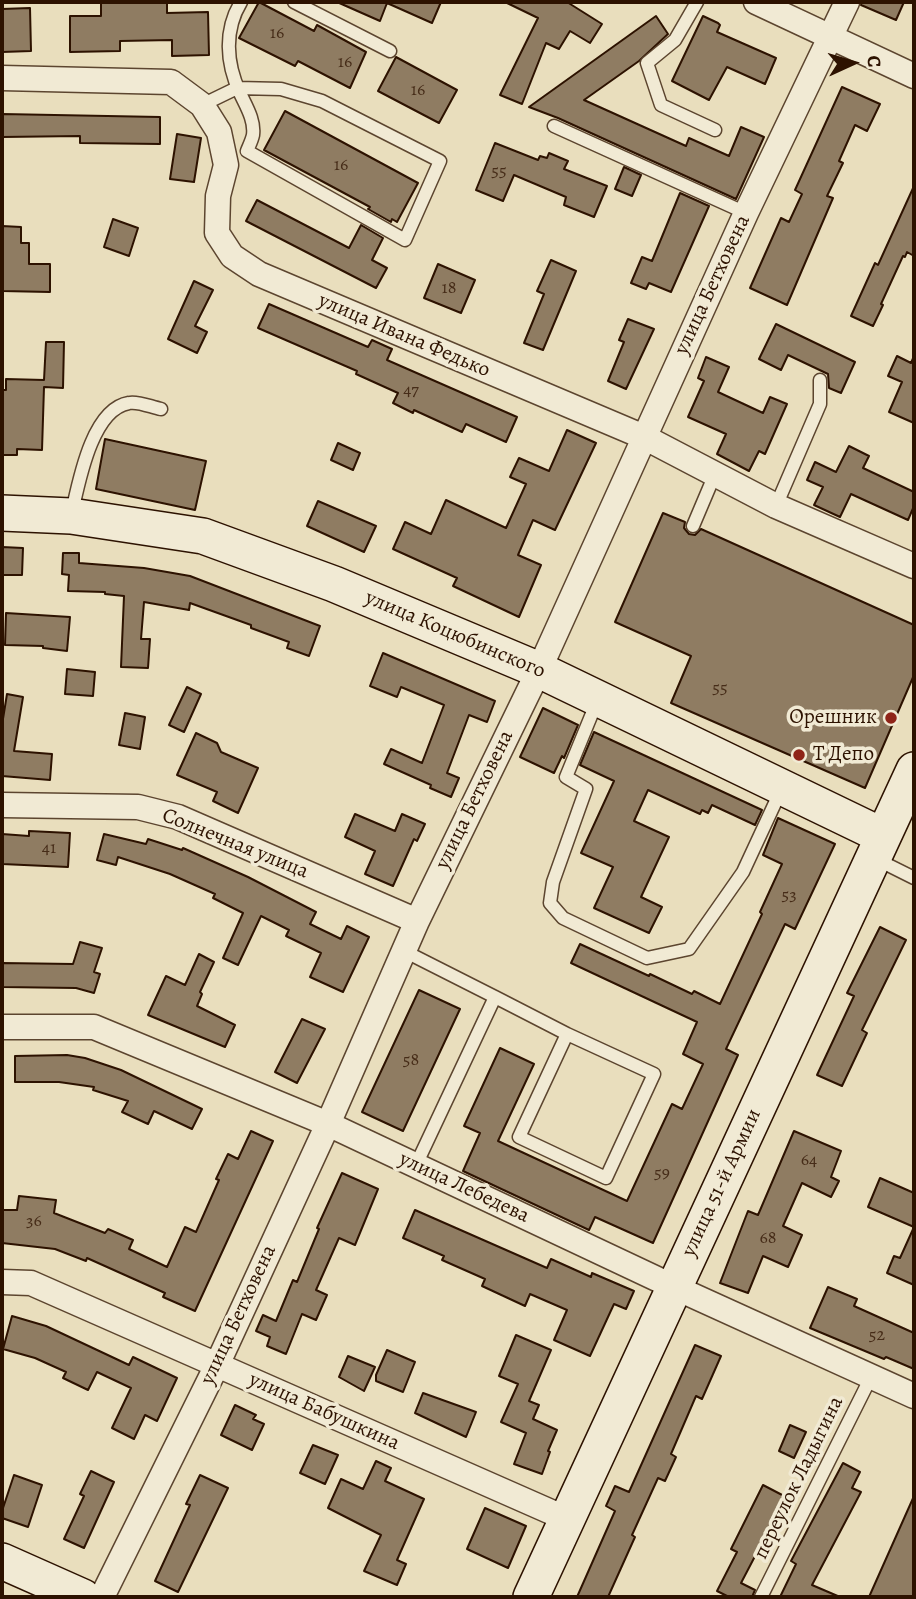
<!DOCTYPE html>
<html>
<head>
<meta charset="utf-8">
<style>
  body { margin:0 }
  #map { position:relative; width:916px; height:1599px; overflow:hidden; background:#e9debd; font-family:Alegreya,serif }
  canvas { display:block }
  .frame { position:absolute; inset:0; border:4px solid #2d1200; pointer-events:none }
  .north { position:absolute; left:818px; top:28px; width:70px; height:70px; -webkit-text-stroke:5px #f1ead4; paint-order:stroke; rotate:86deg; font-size:19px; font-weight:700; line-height:28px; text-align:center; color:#2d1200 }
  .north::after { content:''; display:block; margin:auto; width:24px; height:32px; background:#2d1200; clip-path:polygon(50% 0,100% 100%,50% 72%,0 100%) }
</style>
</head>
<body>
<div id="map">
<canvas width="916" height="1599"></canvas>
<div class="frame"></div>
<div class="north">С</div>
</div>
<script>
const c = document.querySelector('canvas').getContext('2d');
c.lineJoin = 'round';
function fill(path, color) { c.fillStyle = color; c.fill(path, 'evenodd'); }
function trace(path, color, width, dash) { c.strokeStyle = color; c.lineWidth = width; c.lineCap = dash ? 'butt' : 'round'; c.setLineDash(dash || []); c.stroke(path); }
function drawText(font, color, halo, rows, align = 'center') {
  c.font = font + ' Alegreya,serif'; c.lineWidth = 7; c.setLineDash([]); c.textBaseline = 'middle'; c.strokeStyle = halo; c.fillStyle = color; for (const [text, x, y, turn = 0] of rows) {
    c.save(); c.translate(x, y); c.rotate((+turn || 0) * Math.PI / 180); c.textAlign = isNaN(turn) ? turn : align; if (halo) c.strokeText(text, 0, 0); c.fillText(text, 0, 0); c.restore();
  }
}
const building = new Path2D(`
  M101 2H167V13L208 12 209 55 172 56V40L120 41V51L70 52V16H101Z
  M259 2 314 31 317 25 366 52 350 88 298 61 295 66 239 38Z
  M337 2H441L432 23 387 3 380 21Z
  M505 2H567L602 24 590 43 570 31 559 49 546 43 522 104 500 95 538 18Z
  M862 2H904L896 20 861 5Z
  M30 8 31 51 2 52V9Z
  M656 16 668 34 639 61 584 100 686 146 689 138 729 156 741 127 764 137 736 199 558 118 529 107Z
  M703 16 718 23 720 25 717 32 776 58 765 84 727 67 709 100 672 81Z
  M396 57 457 90 439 123 378 91Z
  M842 87 880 104 867 131 855 125 839 161 843 163 827 196 833 198 787 305 750 288 781 218 789 222 802 194 795 190Z
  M285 111 418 183 397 222 392 219 391 222 368 209 370 207 264 150Z
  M2 114 160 117V144L80 143V136L2 137Z
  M177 134 201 138 194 182 170 179Z
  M495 143 538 160 540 156 547 158 549 153 568 161 564 169 607 186 594 217 564 205 566 197 514 175 503 201 476 190Z
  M624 167 641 175 632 196 615 189Z
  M914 186V256L907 252 905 257 903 256 881 304 883 305 873 326 851 316 875 263 878 265Z
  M680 193 709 206 671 292 649 283 646 289 631 283 642 257 652 261Z
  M257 200 349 248 361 225 383 238 372 260 387 268 376 288 246 221Z
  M113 219 138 228 129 256 104 247Z
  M2 226 21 227V243H29V264H50V292L2 291Z
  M551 260 576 271 543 350 524 343 544 294 537 291Z
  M438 264 475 280 461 313 424 298Z
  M194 281 213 290 195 326 207 332 197 353 168 339Z
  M269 304 368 347 372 340 392 349 387 360 517 417 506 442 466 424 462 432 414 410 413 413 393 403 398 393 356 374 357 371 258 328Z
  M628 319 654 329 626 389 608 381 624 342 619 340Z
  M776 324 855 362 841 393 829 388 828 374 788 355 781 370 759 359Z
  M46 342H64L63 388 44 387 42 450 17 449V455H2V390H6V379L44 380Z
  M897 356 911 363 914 356V423L889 412 902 382 888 376Z
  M706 357 729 367 718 392 763 413 770 397 787 404 765 454 759 451 749 471 717 454 726 434 688 417 704 381 698 378Z
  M567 430 596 443 555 530 533 520 518 555 541 565 519 617 453 586 457 578 393 549 405 522 431 534 446 500 506 528 526 484 510 477 519 458 549 471Z
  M105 439 206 461 195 510 96 489Z
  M338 443 360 453 353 470 331 460Z
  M849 446 869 456 863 468 914 492V506L908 520 851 494 840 517 814 505 823 487 807 480 815 462 836 472Z
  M318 501 376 526 364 552 307 526Z
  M663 513 685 522 684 528 689 534 695 535 701 529 914 625V675L865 788 671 703 691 656 615 622Z
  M2 547 23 548 22 575H2Z
  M63 553H79V563L144 568 190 576 320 626 309 656 287 648 289 642 251 628V625L190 603 189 610 144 602 141 639H150L148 668 121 667 124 596 105 594V592L68 591 69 575 62 574Z
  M6 613 70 617 67 651 43 648V646L5 645Z
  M383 653 495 701 487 722 469 715 447 773 459 778 451 797 430 788 431 785 384 764 391 749 422 763 444 705 401 687 397 697 370 686Z
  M67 669 95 672 93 696 65 694Z
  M187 687 201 694 184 732 169 725Z
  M7 694 23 697 14 751 52 754 50 780 2 776V725Z
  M543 708 578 725 564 758 562 756 554 773 520 757Z
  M125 713 145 717 140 749 119 745Z
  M594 732 762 810 755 825 712 805 708 813 702 810 700 814 648 790 634 821 669 837 641 897 662 907 649 933 594 908 613 867 581 853 614 781 580 765Z
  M196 733 217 743 221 752 258 768 238 813 213 801 217 792 177 775Z
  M355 814 395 831 402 814 425 824 417 841 414 839 393 886 365 874 375 851 345 837Z
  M778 818 835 844 795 929 785 924 726 1049 738 1055 653 1243 595 1217 589 1230 463 1171 480 1133 464 1126 500 1048 534 1064 498 1141 627 1201 672 1104 682 1109 703 1064 683 1054 697 1022 571 963 580 944 649 976 650 974 692 994 694 991 720 1004 762 914 760 912 782 864 763 855Z
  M29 831 70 833 68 867 2 864V834L29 836Z
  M104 834 146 844 148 839 182 850 183 848 248 877 316 912 310 924 341 939 347 926 369 937 343 992 310 977 321 953 286 936 289 930 261 916 238 965 223 958 243 913 213 898 215 894 170 874 118 857 116 865 97 860Z
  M880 927 906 940 862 1030 867 1033 842 1086 817 1075 854 996 847 993Z
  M80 942 102 948 94 972 100 974 94 993 76 988 2 987V963L73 964Z
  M199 954 214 962 200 992 202 994 197 1006 235 1025 225 1047 148 1015 166 976 185 985Z
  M419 990 460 1009 403 1131 362 1112Z
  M302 1019 325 1029 297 1083 275 1072Z
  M67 1055 85 1058 121 1070 202 1109 192 1129 154 1111 148 1124 122 1112 128 1101 93 1090 94 1087 59 1082H15V1056Z
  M251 1131 273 1141 195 1311 163 1297 165 1293 87 1258 86 1261 55 1249 2 1243V1210H17L19 1196 56 1200 54 1213 105 1233 108 1229 133 1240 129 1249 167 1267 185 1227 196 1232 219 1180 216 1179 228 1154 238 1159Z
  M794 1131 841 1151 831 1177 839 1181 831 1197 802 1183 783 1226 802 1235 788 1267 763 1256 748 1293 720 1283 748 1211 758 1215Z
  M342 1173 378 1189 355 1245 339 1238 316 1290 327 1295 316 1320 302 1314 286 1354 267 1346 270 1337 256 1331 263 1315 276 1321 293 1280 297 1282 319 1229 317 1228Z
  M880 1178 914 1193V1285L887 1273 894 1256 900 1258 914 1227 868 1207Z
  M415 1210 547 1268 551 1259 591 1277 592 1273 634 1291 626 1309 614 1304 590 1356 554 1340 567 1310 530 1294 525 1306 482 1286 485 1279 442 1260 444 1256 403 1238Z
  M828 1287 857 1299 854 1306 914 1333V1369L886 1357 884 1359 810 1328Z
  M12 1316 46 1326 129 1365 133 1357 177 1378 157 1421 145 1415 134 1439 112 1428 131 1388 97 1372 88 1390 63 1378 66 1372 35 1358 3 1349Z
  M516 1335 551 1350 529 1401 539 1405 533 1419 557 1430 548 1451 550 1452 542 1474 514 1464 526 1433 501 1422 518 1384 499 1376Z
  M695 1345 721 1356 702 1399 696 1396 671 1454 676 1457 665 1481 658 1478 632 1535 635 1537 608 1597H577L615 1511 606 1506 615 1486 629 1492Z
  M387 1350 415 1362 403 1392 376 1381V1375Z
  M348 1356 375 1367 364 1391 339 1377Z
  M423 1393 476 1412 466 1437 415 1413Z
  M235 1405 256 1415 253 1419 264 1424 252 1450 221 1435Z
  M790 1425 806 1432 794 1458 779 1451Z
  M313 1445 338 1455 325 1484 300 1473Z
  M376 1461 391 1468 385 1481 424 1499 397 1560 406 1564 397 1585 364 1571 381 1535 328 1508 341 1479 363 1489Z
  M843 1463 860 1472 852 1488 861 1492 812 1585 840 1597H780L796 1564 791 1561Z
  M91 1471 114 1482 84 1548 64 1539 84 1496 80 1494Z
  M14 1475 42 1485 28 1527 2 1518V1511Z
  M200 1475 228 1488 178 1592 155 1581 190 1505 186 1504Z
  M763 1485 786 1497 741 1583 755 1590 752 1597H729L717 1591 737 1552 731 1549Z
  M914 1496V1597H869Z
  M485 1508 526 1526 508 1568 467 1549Z`);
fill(building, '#8f7c62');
trace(building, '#2d1200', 2);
const lane = new Path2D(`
  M294 2 390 51
  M697 2 675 40 647 63 661 105 715 130
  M202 105 237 88 281 89 322 101 440 161 405 240 247 151C249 146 252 140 253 135 255 120 246 106 240 93 226 63 224 30 241 2
  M554 126 746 213
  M776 506 820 404V380
  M72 512C79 481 92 409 129 403 138 401 151 407 161 409
  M693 526 715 474
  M598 699 566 777 586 789 553 882 550 903 563 918 647 958 689 949 743 872 782 788
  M874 858 914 878
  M404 951 495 997
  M416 1165 495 997 567 1034 654 1074 606 1178 519 1137 567 1034
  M761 1597 871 1377`);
const street = new Path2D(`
  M756 2 914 76
  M2 78 171 82 202 105 219 132 226 165 218 196 217 233 232 256 259 274 644 437 776 506 914 566
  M2 805 138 807 178 817 417 921
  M2 1027H94L328 1124 674 1287 914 1396
  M2 1282 31 1283 567 1519
  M102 1597 217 1365 328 1124 417 921 539 670 746 213 847 2`);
const secondary = new Path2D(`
  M2 513 71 516 203 536 334 584 539 670 883 836
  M2 1561 83 1597
  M531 1597 914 770`);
trace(lane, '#5c452f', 15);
trace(street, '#5c452f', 27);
trace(secondary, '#2d1200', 38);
trace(lane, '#f1ead4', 12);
trace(street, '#f1ead4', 24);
trace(secondary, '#f1ead4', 35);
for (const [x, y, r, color] of [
  [891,718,7,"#8f2418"],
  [799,755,7,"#8f2418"]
]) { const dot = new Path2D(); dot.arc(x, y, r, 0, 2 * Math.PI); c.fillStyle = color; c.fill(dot); trace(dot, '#f1ead4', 2.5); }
drawText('18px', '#462c18', null, [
  ["16",277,34],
  ["16",345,63],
  ["16",418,91],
  ["16",341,166],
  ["55",499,172],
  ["18",449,289],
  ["47",411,391],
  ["55",720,689],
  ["41",49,849],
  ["53",789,896],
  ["58",411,1061],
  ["64",809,1161],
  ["59",662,1174],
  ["36",34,1222],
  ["68",768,1239],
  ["52",877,1336]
]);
drawText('21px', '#2d1200', '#f1ead4', [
  ["улица Бетховена",713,285,-65],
  ["улица Ивана Федько",404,336,23],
  ["улица Коцюбинского",455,635,23],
  ["улица Бетховена",475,800,-64],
  ["Солнечная улица",235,844,22],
  ["улица 51-й Армии",722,1183,-65],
  ["улица Лебедева",464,1188,25],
  ["улица Бетховена",239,1315,-65],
  ["улица Бабушкина",324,1412,24],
  ["переулок Ладыгина",799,1478,-64]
]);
drawText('21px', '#2d1200', '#f1ead4', [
  ["Орешник",877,718],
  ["Т Депо",813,755,"left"]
], 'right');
</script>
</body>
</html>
